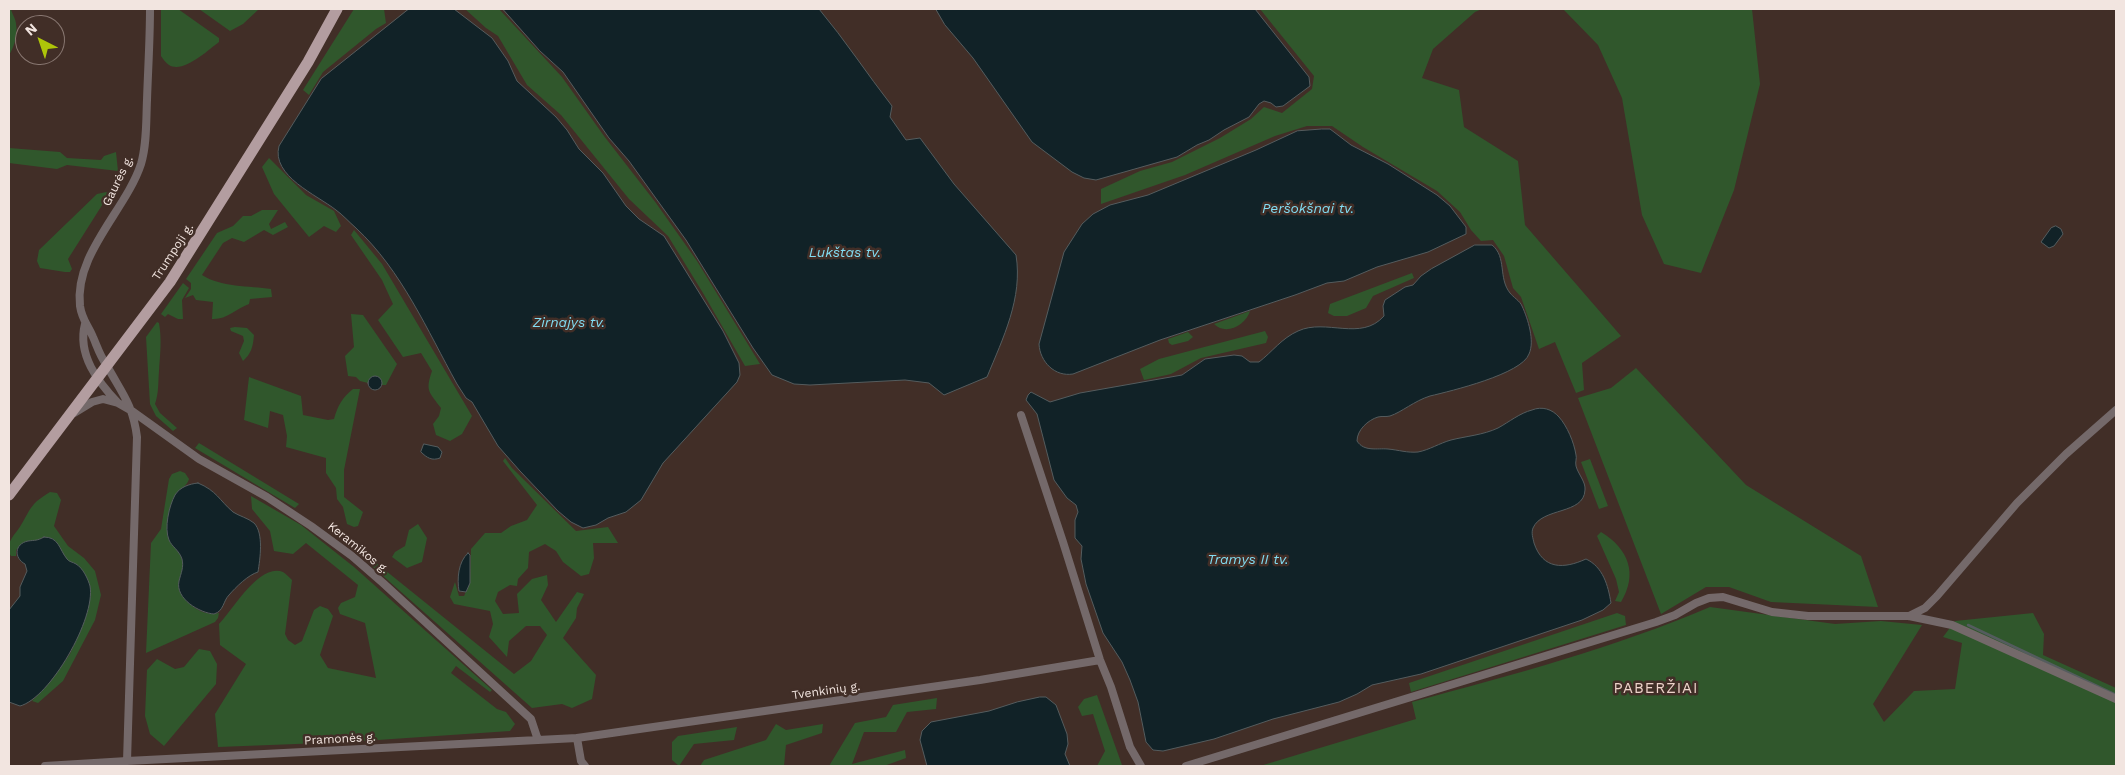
<!DOCTYPE html>
<html>
<head>
<meta charset="utf-8">
<style>
  body { margin:0 }
  #map { position:relative; width:2125px; height:775px; overflow:hidden; background:#412e27; font-family:"Work Sans",sans-serif }
  canvas { display:block }
  .frame { position:absolute; inset:0; border:10px solid #f2e5e0; pointer-events:none }
  .north { position:absolute; left:15px; top:15px; width:50px; height:50px; box-sizing:border-box; background:#412e27; border:1px solid #887771; border-radius:50%; rotate:319deg; font-size:14px; font-weight:700; line-height:20px; text-align:center; color:#f2e5e0 }
  .north::after { content:''; display:block; margin:auto; width:18px; height:22px; background:#aec509; clip-path:polygon(50% 0,100% 100%,50% 72%,0 100%) }
</style>
</head>
<body>
<div id="map">
<canvas width="2125" height="775"></canvas>
<div class="frame"></div>
<div class="north">N</div>
</div>
<script>
const c = document.querySelector('canvas').getContext('2d');
c.lineJoin = 'round';
function fill(path, color) { c.fillStyle = color; c.fill(path, 'evenodd'); }
function trace(path, color, width, dash) { c.strokeStyle = color; c.lineWidth = width; c.lineCap = dash ? 'butt' : 'round'; c.setLineDash(dash || []); c.stroke(path); }
function drawText(font, color, halo, rows, align = 'center') {
  c.font = font + ' "Work Sans",sans-serif'; c.lineWidth = 5; c.setLineDash([]); c.textBaseline = 'middle'; c.strokeStyle = halo; c.fillStyle = color; for (const [text, x, y, turn = 0] of rows) {
    c.save(); c.translate(x, y); c.rotate((+turn || 0) * Math.PI / 180); c.textAlign = isNaN(turn) ? turn : align; if (halo) c.strokeText(text, 0, 0); c.fillText(text, 0, 0); c.restore();
  }
}
fill(new Path2D(`
  M9 9H11C12 14 16 19 16 24 18 34 14 48 9 55Z
  M161 9H178L219 38V42C208 50 183 74 169 65 166 63 163 59 161 56Z
  M199 9H259L243 24 230 31Z
  M354 9H384L386 23 376 29 323 72 309 95 303 90Z
  M465 9H499L562 77 604 136 656 203 697 261 760 364 745 366 703 293 668 236 629 199 561 115 527 85 498 36 486 28Z
  M1260 9H1482L1475 12 1433 49 1422 78 1459 90 1464 127 1518 161 1525 225 1621 336 1582 363 1584 390 1576 393 1555 342 1539 349 1521 297 1513 288 1504 256 1493 240 1481 241 1471 230 1460 212 1437 191 1363 147 1332 126H1307L1275 136 1185 175 1101 204V189L1140 171 1172 162 1220 138 1251 119 1264 107 1282 113 1312 89 1314 76Z
  M1563 9H1752L1760 84 1734 190 1701 273 1664 264 1642 215 1622 98 1598 45Z
  M9 148 60 152 67 158 101 160 104 156 116 152 118 171 67 165 57 169 9 163Z
  M269 158 306 195 334 211 341 226 336 232 324 226 309 237 274 194 262 167Z
  M111 191 68 259 72 269 70 272H65L40 268 37 261 39 250 97 194Z
  M262 210H278L269 224 271 229 285 222 288 227 273 235 264 230 244 242 232 238 223 243 202 275C220 287 250 286 271 289L272 297 250 299 249 304C236 309 226 320 212 319L213 302 196 300 193 295 185 298 191 289V283L186 279 217 233 233 226 243 216H251Z
  M354 230 382 264 472 416 462 434 450 441 436 435 433 424 439 416 441 408C429 392 425 391 432 371L421 353 403 357 378 320 393 304 382 280 351 235Z
  M1412 273 1414 278 1373 296 1366 308 1347 316H1334L1328 313 1330 304Z
  M183 283 189 288 182 300 183 319H178L168 314 165 317 161 314Z
  M1250 311C1246 325 1226 336 1214 324Z
  M351 314 363 315 397 364 386 385H381L382 382 371 378 368 383 360 381 356 377 348 376 345 356 354 347Z
  M157 322 159 323C162 340 160 355 159 371 158 383 159 392 155 404L160 413 177 428 173 431 156 416 150 404 146 337Z
  M235 327 247 328 254 335C253 347 251 354 243 361L239 353 244 341 243 336 231 331 230 328Z
  M1265 331 1268 337 1266 343 1201 358 1171 374 1144 380 1140 369 1159 359Z
  M1188 332 1193 337 1188 341 1172 345 1169 343 1168 339Z
  M1636 368 1746 485 1861 556 1878 607 1771 602 1729 587H1706L1661 614 1578 398 1611 388Z
  M249 377 301 396 303 415 328 420 334 419C338 405 342 398 353 389H360L344 470V497L363 512 358 526 354 527 347 524 343 507 337 499 336 488 326 473V458L286 447 287 436 283 415 270 411 268 428 244 420Z
  M199 443 299 504 295 508 195 448Z
  M505 458 512 468 576 531 608 527 618 543H593L594 558 589 574 581 576 563 562 556 551 545 544 529 552 528 568 518 579 517 586 510 585 498 592 495 601 503 614 519 613 517 594 532 579 547 575 548 585 541 600 556 622 577 592 584 594 577 608 576 618 563 638 596 675 592 699 572 708 562 704 532 708 364 559 370 558 514 674 531 661 547 635 540 626H526L509 641 507 657 489 637 493 624 490 611 454 604 450 597 455 582 459 596H464L470 583 471 549 485 533H501L511 526 527 520 537 505 503 461Z
  M1590 459 1608 506 1599 509 1581 462Z
  M180 471 185 473 189 479C187 486 181 488 177 494 167 506 169 526 170 541 179 550 187 563 182 576 180 581 178 586 181 591 186 605 204 617 219 613L218 618 215 622 146 653 151 543 161 529 169 479 172 474Z
  M50 492 57 493 61 500 54 526 68 546 84 558 95 571 101 595 95 620 63 681 38 703 32 701 50 682 70 654 77 638 68 560 44 537 35 542 28 541 16 550V556H11C3 544 16 534 21 525 26 517 30 507 37 501 41 498 45 495 50 492Z
  M251 496 301 525 354 567 492 690 490 692 456 666 451 673 497 709 506 712 515 724 510 731 348 742 218 747 215 714 246 664 220 645 219 624C233 610 259 563 283 572 286 574 290 578 292 580L285 634 288 640 295 645 302 641 314 610 320 606 328 609 333 616 320 655 328 668 376 678 365 623 340 614 338 608 341 603 355 597 358 585 306 543 293 554 274 551 270 531 252 509Z
  M418 524 427 538 422 562 407 568 392 557 395 552 405 546 409 530Z
  M1601 532C1629 549 1638 574 1621 602L1615 601 1619 592 1616 579 1597 536Z
  M1710 607 1835 624 1881 621 1922 625 1873 704 1884 722 1914 691 1955 689 1962 643 1943 637 1955 621 2033 613 2044 634 2043 655 2116 688V766H1260L1416 719 1412 702C1512 675 1614 648 1710 607Z
  M1617 613 1625 616 1626 625 1411 692 1409 683Z
  M199 649 210 651 217 664 216 684 164 746 150 734 145 716 147 670 157 659 175 669 184 667Z
  M1097 695 1122 765 1123 766H1097L1105 751 1093 714 1082 716 1078 707 1084 699Z
  M937 698 936 709 907 712 896 732H864L852 764 905 750 906 758 884 766H829L855 723 886 717 893 705Z
  M776 724 786 730 823 724 822 733 786 745 784 766H700L704 760 766 740Z
  M737 727 734 740 694 744 679 766 672 760V742L678 736Z`), '#30572c');
const water = new Path2D(`
  M409 9H454L492 38 508 61 517 81 556 117 567 130 579 149 603 173 626 206 639 219 664 236 723 331 739 363 740 375 737 382 663 463 641 500 626 512 608 518 596 525 583 528 571 522 558 511 520 471 498 446 472 402 466 398 457 384C427 330 402 271 356 228 349 222 343 215 336 210 317 195 271 176 279 146L321 79Z
  M503 9H819C845 40 867 74 892 106L890 117 906 140 920 138 954 184 1016 255C1023 298 1003 338 987 377L944 395 929 383 905 380 810 385 794 384 772 375 753 348 686 240 629 161 609 138 563 72 540 51Z
  M936 9H1255L1309 77 1310 86 1283 106 1276 107 1271 103 1264 101 1259 104 1249 117 1224 130 1209 140 1197 145 1177 157 1096 180 1084 178 1072 172 1032 142 973 58 945 25Z
  M1322 129H1330L1351 145 1388 164 1437 195 1450 206 1466 227V234L1428 252 1377 267 1344 281 1327 283 1295 295 1160 340 1073 374C1055 377 1040 362 1039 344L1064 252 1082 224 1093 214 1110 205 1148 195 1256 150 1297 131Z
  M2056 226 2061 229 2063 234 2054 246 2049 248 2041 242 2051 228Z
  M1475 245H1492C1507 257 1498 278 1510 293 1513 297 1520 301 1522 306 1528 319 1535 341 1529 354 1522 374 1451 391 1430 396 1414 401 1402 412 1390 416 1386 417 1382 416 1378 417 1368 420 1357 430 1357 441 1364 452 1377 448 1388 449 1399 450 1407 453 1418 452 1429 450 1440 443 1451 440 1467 436 1483 435 1498 428 1509 422 1520 413 1532 410 1542 406 1552 409 1559 417 1567 426 1574 442 1576 455 1577 458 1575 462 1576 466 1578 474 1586 482 1585 490 1584 515 1542 507 1533 528 1531 533 1533 538 1534 543 1543 570 1564 569 1586 559 1603 567 1608 585 1611 603L1603 610 1582 620 1421 674 1372 685 1357 694 1339 702 1273 719 1214 739 1163 751 1153 750 1146 742 1138 702 1130 680 1122 662 1103 633 1086 584 1081 559 1082 546 1075 538V520L1078 512 1076 505 1067 498 1054 480 1037 414 1026 400 1028 395 1031 392 1050 402 1080 393 1182 375 1205 359 1234 355 1242 356 1250 362H1259C1272 352 1282 338 1298 331 1326 318 1361 342 1384 316L1383 306 1385 300 1405 287 1413 285 1421 276 1431 269Z
  M368 383a7 7 0 1 1 14 0a7 7 0 1 1-14 0Z
  M424 444 438 447 442 452 440 458C432 461 427 458 421 452Z
  M198 483C217 491 219 500 233 512 239 516 248 518 254 523 264 533 260 559 258 572 248 575 236 587 229 595 223 601 224 611 214 614 200 613 175 599 179 581 181 573 184 567 182 559 179 550 172 547 169 540 164 528 169 506 175 495 180 487 189 484 198 483Z
  M44 537C59 537 59 549 67 559 69 562 73 562 76 564 83 568 88 579 90 586 96 618 50 698 20 706L9 702V610L20 596V587L27 571 25 564C14 558 14 544 28 541 35 540 37 541 44 537Z
  M468 553 470 555V583L466 592 459 591C457 579 458 562 468 553Z
  M1040 697H1046L1056 705 1067 734 1068 744 1065 754 1070 766H927L920 740 922 731 931 722 989 711 1017 702Z`);
fill(water, '#112227');
trace(water, '#545c5e', 1);
trace(new Path2D(`
  M1968 625 2116 695`), '#545c5e', 2.5);
trace(new Path2D(`
  M150 9C150 39 148 70 147 100 146 121 147 144 141 164 126 210 74 254 80 306 82 320 88 325 93 337 97 346 100 356 106 364 121 392 133 404 137 437L127 761 577 738 980 680 1100 660
  M85 324C77 355 98 382 118 403
  M74 413 92 402 103 399 118 403 132 411 199 459 267 497 311 526 352 556 383 583 531 719 538 740
  M1021 415 1063 542 1100 660 1111 687 1130 747 1141 766
  M1909 616 1925 608 1937 596 2017 503 2066 454 2116 410
  M577 738 581 761 585 766
  M45 766 127 761
  M1186 766 1656 622 1675 615 1696 603 1709 598 1723 597 1772 612 1808 616H1909L1952 625 2116 699`), '#74696a', 8);
trace(new Path2D(`
  M9 495 170 282 308 62 337 9`), '#b39da0', 11);
drawText('12px', '#f2e5e0', '#412e27', [
  ["Gaurės g.",118,181,-64],
  ["Trumpoji g.",173,252,-57],
  ["Keramikos g.",358,548,39],
  ["Tvenkinių g.",826,691,-8],
  ["Pramonės g.",340,739,-3]
]);
drawText('italic 14px', '#82ddf3', '#412e27', [
  ["Peršokšnai tv.",1308,209],
  ["Lukštas tv.",845,253],
  ["Zirnajys tv.",569,323],
  ["Tramys II tv.",1248,560]
]);
c.letterSpacing = '1px';
drawText('15px', '#edd3ca', '#412e27', [
  ["PABERŽIAI",1656,689]
]);
c.letterSpacing = '0px';
</script>
</body>
</html>
